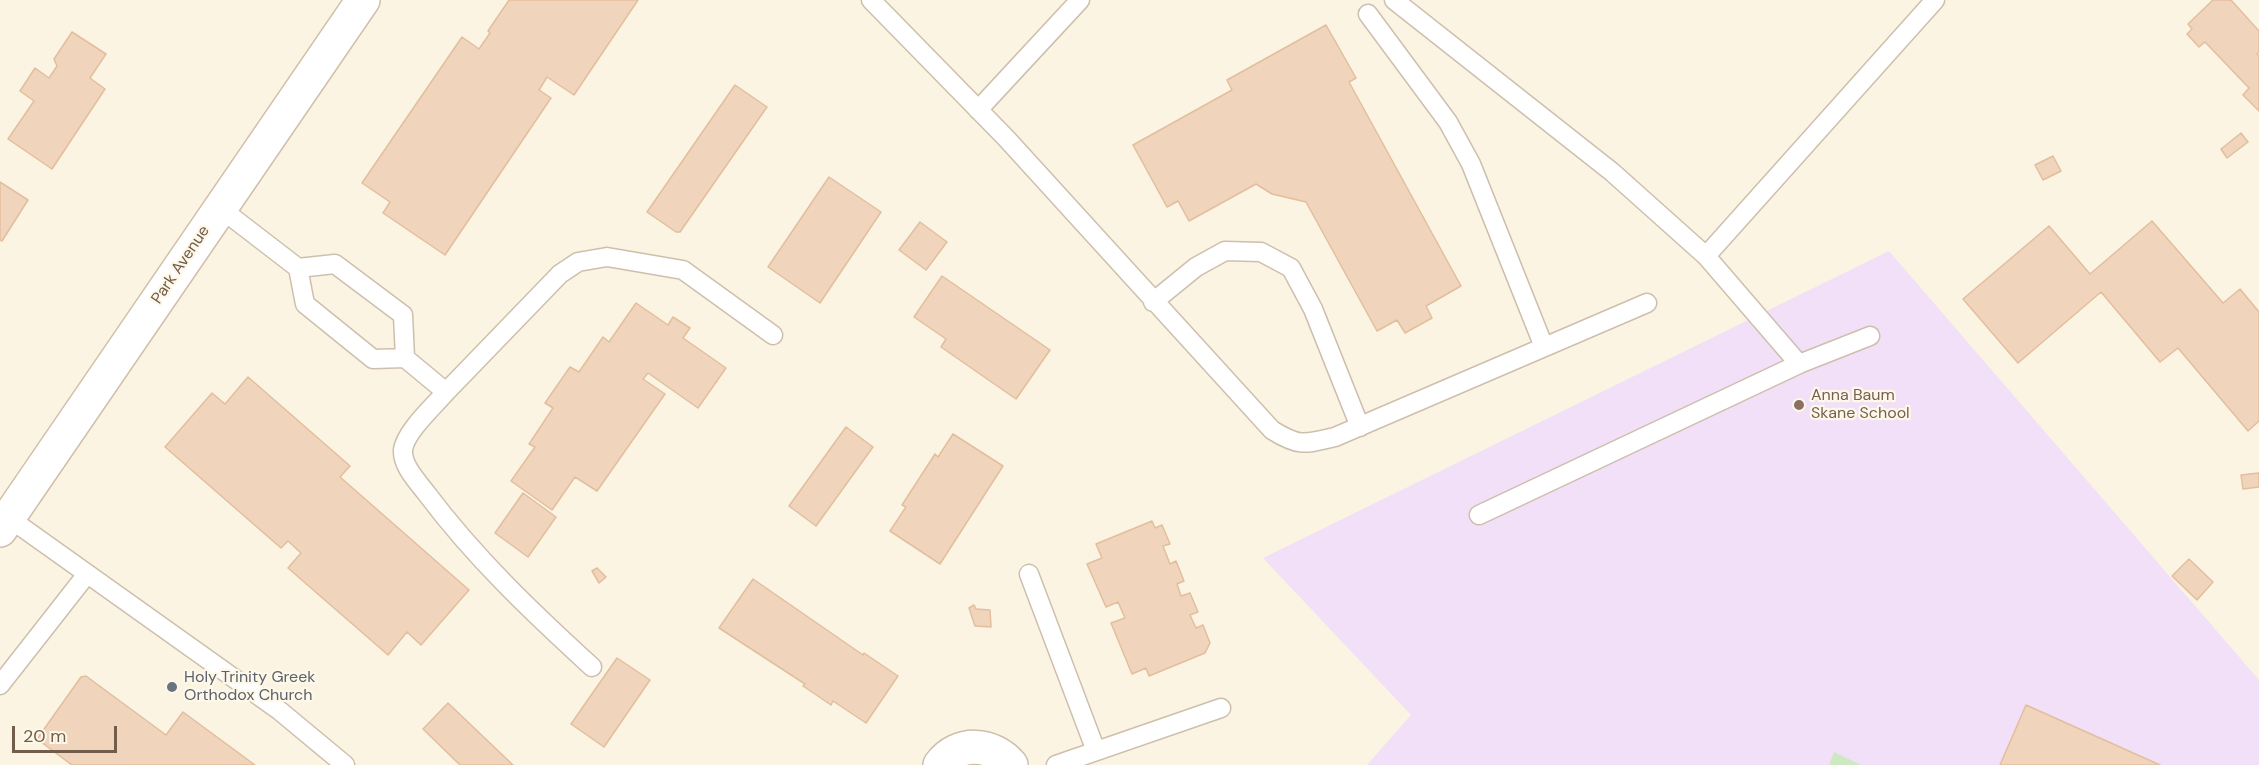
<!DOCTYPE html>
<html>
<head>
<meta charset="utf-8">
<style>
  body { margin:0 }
  #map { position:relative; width:2259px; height:765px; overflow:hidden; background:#fbf4e3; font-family:"DM Sans",sans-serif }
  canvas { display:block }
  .scale { position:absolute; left:12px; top:726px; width:105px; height:27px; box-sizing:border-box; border:3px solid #725c4a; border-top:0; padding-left:8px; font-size:18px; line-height:21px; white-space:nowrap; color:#725c4a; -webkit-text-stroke:4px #fef8e9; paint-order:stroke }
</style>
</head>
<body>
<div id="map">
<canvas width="2259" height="765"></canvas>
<div class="scale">20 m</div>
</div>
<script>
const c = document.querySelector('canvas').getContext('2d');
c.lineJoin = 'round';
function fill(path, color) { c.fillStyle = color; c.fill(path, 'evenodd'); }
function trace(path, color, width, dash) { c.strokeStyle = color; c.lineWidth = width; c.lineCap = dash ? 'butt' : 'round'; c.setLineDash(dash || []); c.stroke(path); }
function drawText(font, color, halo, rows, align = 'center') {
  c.font = font + ' "DM Sans",sans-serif'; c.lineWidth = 4.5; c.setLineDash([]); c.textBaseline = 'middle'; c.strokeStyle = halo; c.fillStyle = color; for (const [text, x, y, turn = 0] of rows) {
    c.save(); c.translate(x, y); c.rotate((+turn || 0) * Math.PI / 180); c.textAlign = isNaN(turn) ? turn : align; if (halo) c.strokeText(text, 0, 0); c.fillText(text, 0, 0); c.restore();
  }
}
fill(new Path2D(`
  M1889 251 2259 680V765H1367L1411 715 1263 558Z`), '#f1e0f7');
fill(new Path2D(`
  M1834 752 1861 765H1829Z`), '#cee8c2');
const building = new Path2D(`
  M509 0H638L574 95 547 77 539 90 551 98 445 255 383 213 390 202 362 183 462 37 479 49 490 33 488 31Z
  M2213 0H2231L2259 31V52L2257 54 2259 56V111L2243 95 2249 88 2205 42 2199 47 2187 34 2192 29 2188 24Z
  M1326 25 1356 78 1349 82 1461 286 1426 306 1432 318 1405 333 1397 320 1377 331 1306 202 1272 194 1256 184 1189 221 1178 201 1167 207 1133 145 1232 90 1227 80Z
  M72 32 106 54 90 78 105 89 52 169 8 139 34 101 20 91 35 68 49 78 57 66 54 59Z
  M735 85 767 107 680 232H676L647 212Z
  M2241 133 2248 142 2227 158 2221 149Z
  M2053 156 2061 171 2043 180 2035 165Z
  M829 177 881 212 820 303 768 267Z
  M0 182 28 200 2 241 0 240Z
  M2152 221 2223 303 2240 289 2259 312V421L2248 431 2178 348 2160 362 2101 292 2018 363 1963 299 2049 226 2090 274Z
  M920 222 947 242 926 270 899 250Z
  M942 276 1050 350 1016 399 941 347 946 339 914 317Z
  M636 303 668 325 673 317 690 328 683 338 726 368 698 408 648 373 643 379 665 394 597 491 575 477 552 510 511 481 535 447 529 444 553 408 545 403 570 367 579 372 603 337 609 342Z
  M248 377 350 466 340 477 469 590 421 645 407 632 388 655 288 568 301 553 288 541 281 548 165 447 212 393 225 404Z
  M846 427 873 447 816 526 789 506Z
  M953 434 1003 466 940 564 890 531 906 507 902 505 935 454 938 457Z
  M2259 473V487L2243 489 2241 475Z
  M523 493 556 517 528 557 495 533Z
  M1152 521 1155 528 1162 525 1170 544 1163 546 1170 564 1176 561 1184 581 1177 584 1181 596 1190 593 1198 612 1190 615 1196 628 1203 625 1210 643 1205 653 1149 676 1146 668 1132 674 1111 623 1125 618 1118 602 1106 607 1087 564 1102 558 1096 544Z
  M2189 559 2213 582 2197 600 2172 576Z
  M597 568 606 577 599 583 592 571Z
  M753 579 863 655 864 653 898 676 866 723 833 701 831 705 803 686 805 684 719 628Z
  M974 605 976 609 990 610 991 627 975 626 969 608Z
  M617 658 650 680 604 747 571 724Z
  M86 676 166 735 183 712 255 765H72L37 739 81 677Z
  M448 703 513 765H460L423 729Z
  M2026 705 2160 765H2000Z`);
fill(building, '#f0d5bc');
trace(building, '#e2be9d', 1.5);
const lane = new Path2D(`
  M871 0 1006 138 1272 430C1299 447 1305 444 1335 437L1647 303
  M1394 0 1612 172 1706 256 1935 0
  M1368 14 1448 122 1471 164 1544 347
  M978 110 1080 0
  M220 208 298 268 305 304 373 359 405 358 446 392C434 406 405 432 403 450 402 466 418 482 427 494 475 558 533 613 592 667
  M1706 256 1799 364 1870 336
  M298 268 335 264 403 315 405 358
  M1153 302 1196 267 1225 251 1261 252 1291 268 1313 309 1360 427
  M446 392 560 274 578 262 607 257 683 270 773 335
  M1479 515 1799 364
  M9 518 280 711 345 765
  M1029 574 1096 751
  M0 685 87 574
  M1056 765 1221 708`);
const street = new Path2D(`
  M940 765C958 740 993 743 1011 765`);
const secondary = new Path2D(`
  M0 530 363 0`);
trace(lane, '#cebfad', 21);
trace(street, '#cebfad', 36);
trace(secondary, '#d1bfaa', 36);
trace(lane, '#fff', 18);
trace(street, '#fff', 33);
trace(secondary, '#fff', 33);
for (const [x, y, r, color] of [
  [1799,405,6,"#8d6e63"],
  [172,687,6,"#6b7280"]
]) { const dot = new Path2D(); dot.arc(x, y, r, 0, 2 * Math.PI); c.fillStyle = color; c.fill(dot); trace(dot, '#fef8e9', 2); }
drawText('16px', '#725c4a', '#fef8e9', [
  ["Park Avenue",181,265,-56]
]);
drawText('16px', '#785e54', '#fef8e9', [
  ["Anna Baum",1811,396],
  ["Skane School",1811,414]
], 'left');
drawText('16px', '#5b616d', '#fef8e9', [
  ["Holy Trinity Greek",184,678],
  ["Orthodox Church",184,696]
], 'left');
</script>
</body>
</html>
